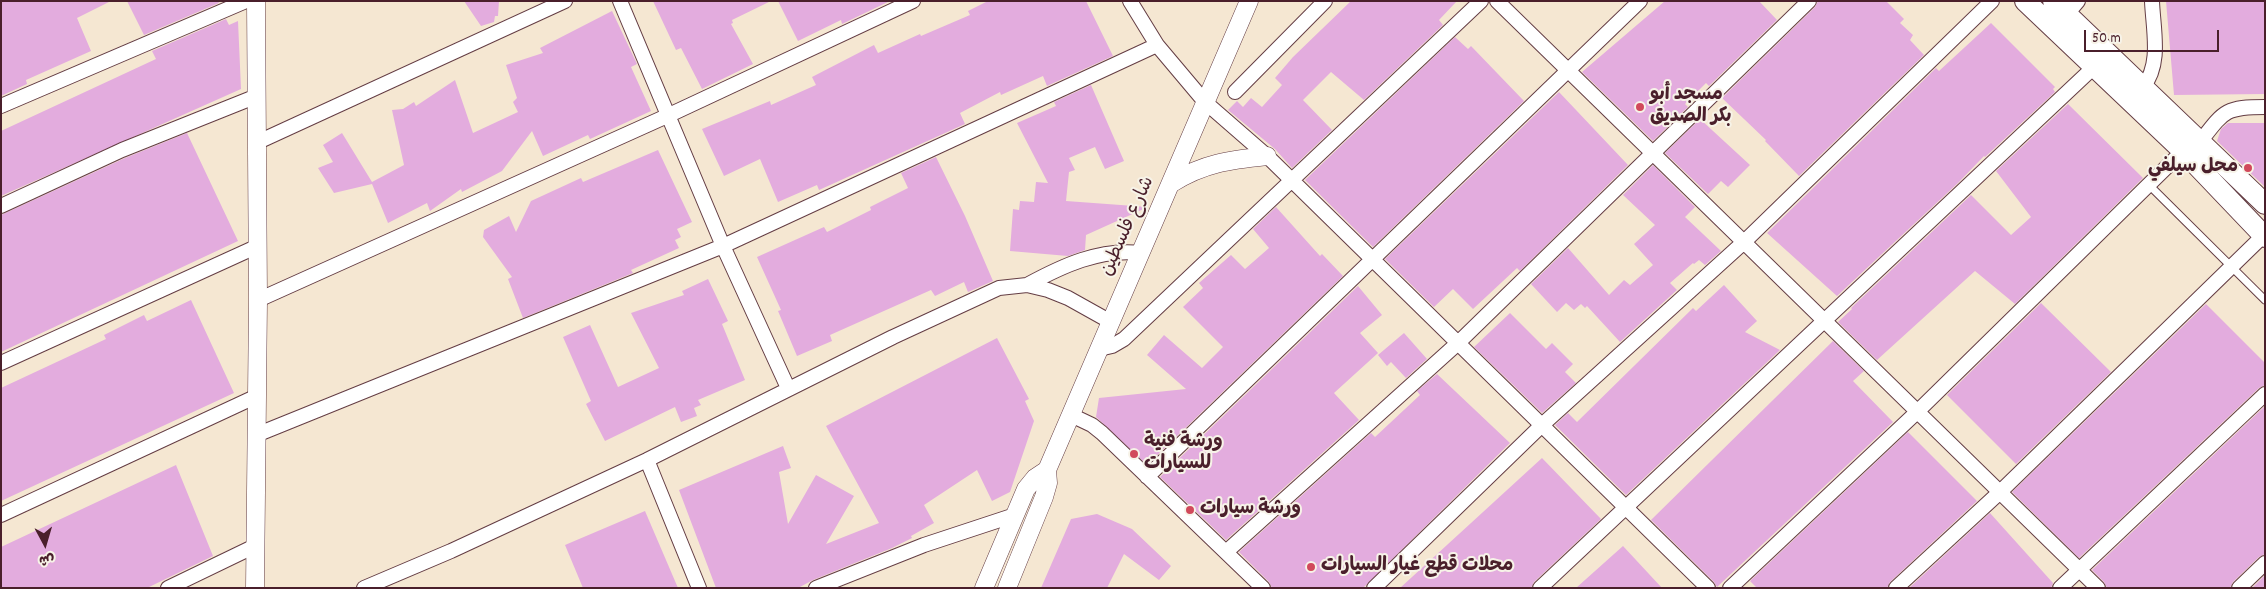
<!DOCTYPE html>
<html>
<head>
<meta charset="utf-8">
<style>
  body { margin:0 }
  #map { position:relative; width:2266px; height:589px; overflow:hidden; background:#f5e7d2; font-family:Dekko,"Playpen Sans Arabic",sans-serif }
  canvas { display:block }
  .frame { position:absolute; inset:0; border:2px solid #4a1f2b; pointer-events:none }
  .north { position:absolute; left:20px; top:519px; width:50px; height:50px; -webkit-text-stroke:4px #f7f3e8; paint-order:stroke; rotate:174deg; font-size:14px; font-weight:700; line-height:20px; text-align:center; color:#4a1f2b }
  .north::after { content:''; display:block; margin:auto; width:18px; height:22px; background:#4a1f2b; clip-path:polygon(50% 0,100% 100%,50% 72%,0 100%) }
  .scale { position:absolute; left:2084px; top:30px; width:135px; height:22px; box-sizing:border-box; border:2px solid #4a1f2b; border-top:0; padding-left:6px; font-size:15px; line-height:18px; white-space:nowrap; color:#4a1f2b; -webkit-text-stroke:4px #f7f3e8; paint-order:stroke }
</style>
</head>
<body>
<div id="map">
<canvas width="2266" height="589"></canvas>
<div class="frame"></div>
<div class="north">ش</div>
<div class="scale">50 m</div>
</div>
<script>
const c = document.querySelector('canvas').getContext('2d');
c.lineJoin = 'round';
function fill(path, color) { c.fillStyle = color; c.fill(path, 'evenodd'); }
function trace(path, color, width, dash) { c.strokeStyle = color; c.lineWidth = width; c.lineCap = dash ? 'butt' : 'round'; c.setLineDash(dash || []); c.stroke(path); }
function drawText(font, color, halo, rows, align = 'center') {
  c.font = font + ' Dekko,"Playpen Sans Arabic",sans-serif'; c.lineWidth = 4; c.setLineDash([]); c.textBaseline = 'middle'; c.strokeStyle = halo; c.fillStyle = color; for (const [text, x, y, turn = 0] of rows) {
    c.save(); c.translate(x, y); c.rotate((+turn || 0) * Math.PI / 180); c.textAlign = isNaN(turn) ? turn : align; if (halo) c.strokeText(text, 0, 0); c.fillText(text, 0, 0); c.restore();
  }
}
fill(new Path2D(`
  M1 1H111L77 18 91 51 26 80 27 84 1 96Z
  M127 1H218L219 3 144 35Z
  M464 1H499L498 16H495L494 22 481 26Z
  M653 1H771L732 20 733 23 731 24 753 64 702 89 681 48 676 50Z
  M778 1H890L842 24 841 20 798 41Z
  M988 1H1086L1113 56 1047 86 1043 76 1001 95 1000 92 960 113 965 124 819 190 817 185 778 202 760 159 724 176 702 129 770 101 771 105 816 85 812 77 874 45 878 53 920 34 921 36 970 15 968 11Z
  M1351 1H1457L1439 20 1443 25 1364 100 1331 72 1303 100 1332 130 1292 168 1275 149 1228 110 1237 101 1243 107 1251 98 1262 107 1282 85 1275 78 1293 57Z
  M1665 1H1759L1777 20 1709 86 1706 83 1685 104 1688 107 1653 141 1582 72Z
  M1818 1H1886L1904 19 1900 23 1913 35 1910 40 1924 55 1799 176 1765 141 1766 140 1722 98 1815 7Z
  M2166 1H2265V94L2174 95Z
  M612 11 637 64 631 67 651 111 590 139 588 135 543 156 532 131 502 171 462 192 461 189 430 211 427 203 388 223 372 184 334 193 318 168 333 162 323 145 342 133 372 182 404 165 392 110 403 109 414 102 416 106 455 80 473 133 518 112 513 102 517 98 506 65 543 53 540 48Z
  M226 19 229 25 238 21 241 89 1 196V131L156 59 152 51Z
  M1991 23 2055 87 2053 89 2055 92 1985 157 1984 156 1958 183 1837 296 1767 233 1936 68 1939 71Z
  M1455 37 1468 49 1471 46 1524 101 1373 247 1305 180Z
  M1091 85 1124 161 1105 169 1095 147 1069 158 1075 170 1069 172 1066 201 1148 207 1086 235 1085 250 1068 256 1010 251 1013 209 1019 210 1020 201 1034 202 1036 182 1048 183 1017 123 1056 106 1054 102Z
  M1559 92 1628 165 1520 271 1517 268 1473 309 1453 289 1434 307 1385 259Z
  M2068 104 2143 178 2015 304 1975 271 1877 360 1838 322 1852 309 1851 308 1971 195 2011 235 2031 217 1996 171Z
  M1700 119 1750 165 1728 187 1721 181 1708 194 1665 153Z
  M2228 123H2265V187L2217 141 2221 129Z
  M187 133 238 241 1 352V215L125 158Z
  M658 150 692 222 677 229 681 237 675 240 679 248 631 270 633 273 523 318 508 279 512 277 483 237 484 230 509 216 516 232 531 201 581 178 583 182Z
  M936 157 965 216 993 281 968 292 964 282 935 296 931 290 830 335 832 341 797 356 778 311 781 310 757 257 824 227 827 232 871 210 870 207 908 188 901 173Z
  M1653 165 1695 207 1685 217 1721 251 1705 265 1699 260 1694 264 1693 263 1670 283 1677 290 1620 342 1587 306 1585 308 1581 304 1574 310 1566 303 1557 312 1531 284 1568 248 1609 295 1624 280 1630 285 1653 265 1634 244 1655 225 1623 195Z
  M1276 207 1320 256 1322 254 1343 276 1147 465 1096 417 1099 398 1186 389 1147 355 1164 335 1202 368 1223 347 1183 307 1203 288 1199 283 1231 255 1245 269 1269 248 1253 229Z
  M708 279 728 321 722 324 745 380 698 400 701 405 694 408 697 416 681 422 675 407 605 441 586 404 591 401 563 337 590 325 618 387 659 368 631 313 684 295 682 291Z
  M1724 285 1757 321 1745 332 1780 350 1626 495 1555 425 1568 413 1577 422 1693 308 1696 311Z
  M1358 286 1382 315 1360 333 1378 353 1334 393 1359 420 1226 540 1160 477Z
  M191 300 234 393 1 501V388L106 339 104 335 144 315 147 321Z
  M2041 303 2111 372 2016 464 1947 395Z
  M2206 304 2265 363V385L2259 388 2079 558 2012 492Z
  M1510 313 1546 349 1552 343 1573 364 1565 372 1576 383 1542 413 1474 347Z
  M1404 333 1427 359 1406 378 1391 362 1387 366 1378 355Z
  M997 338 1029 399 1025 401 1034 421 1010 492 992 501 977 470 924 505 934 523 911 536 912 538 892 548 813 580 798 588H716L679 490 783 446 791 468 779 472 788 524 816 475 854 496 826 544 879 523 826 426Z
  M1833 341 1864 371 1853 381 1893 422 1717 587 1714 582 1651 520Z
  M1437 374 1510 443 1363 588H1272L1269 582 1239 552 1371 433 1375 437 1420 395 1417 391Z
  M2265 406V554L2259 557 2233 582 2230 588H2107L2104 582 2092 570Z
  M1908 432 1977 501 1890 582 1887 588H1757L1750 581Z
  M1542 458 1601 519 1534 582 1531 588H1400Z
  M176 465 213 556 147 588H1V547Z
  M645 511 678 588H583L565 545Z
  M1990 513 2053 583 2051 588H1909Z
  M1097 514 1132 529 1171 566 1159 580 1124 554 1107 588H1041L1071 519Z
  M1623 546 1662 588H1576Z
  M2265 575V588H2252Z`), '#e3acde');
const service = new Path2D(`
  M2148 184 2265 300`);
const minor = new Path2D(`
  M620 1 723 246 788 388
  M1130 1 1157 45 1205 102 1267 156 1708 588
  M1497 1 2098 588
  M2067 14 2078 1
  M2143 87C2162 64 2153 29 2152 1
  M1235 92 1325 1
  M1 106 246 1
  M258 142 565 1
  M2200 142C2224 111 2225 107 2265 107
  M1 206 122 150 257 96
  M1027 285C1062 266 1100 248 1141 253
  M258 300 667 116 913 1
  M1099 349 1112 346 1124 339 1481 1
  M1 363 258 246
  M1071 415 1092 425 1102 433 1263 588
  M256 435 723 246 1157 45
  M647 460 699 588
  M1147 477 1640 1
  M1 515 257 396
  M1226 552 1458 343 1809 1
  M168 588 255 546
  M364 588 451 551 647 460 893 337 999 288 1027 285 1048 290 1068 298 1111 322
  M816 588 924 545 1015 515
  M1374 588 1542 425 1744 242 1992 1
  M1540 588 2094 67
  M1730 588 1917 412 2183 151
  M1896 588 2000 492 2265 234
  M2060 588 2265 394
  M2239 588 2265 563`);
const tertiary = new Path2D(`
  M1172 183C1204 163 1230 160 1267 156
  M255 588 258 300 256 1
  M984 588 1026 489 1035 478 1047 470
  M1007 588 1044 497 1048 483 1047 470 1249 1`);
const secondary = new Path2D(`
  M2025 1 2183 151 2265 237
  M2053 1 2265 204`);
trace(service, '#643d44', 9);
trace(minor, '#643d44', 16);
trace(tertiary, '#643d44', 19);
trace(secondary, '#643d44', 22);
trace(service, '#fff', 7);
trace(minor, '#fff', 14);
trace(tertiary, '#fff', 18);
trace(secondary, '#fff', 20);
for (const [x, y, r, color] of [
  [1640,107,5,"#d1495b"],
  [2248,168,5,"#d1495b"],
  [1134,454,5,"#d1495b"],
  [1190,510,5,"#d1495b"],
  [1311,567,5,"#d1495b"]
]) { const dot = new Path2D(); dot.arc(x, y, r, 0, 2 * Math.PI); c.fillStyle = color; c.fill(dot); trace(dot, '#f7f3e8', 2); }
drawText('bold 19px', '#4a1f2b', '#f7f3e8', [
  ["مسجد أبو",1650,96],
  ["بكر الصديق",1650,118],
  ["محل سيلفي",2238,168,"right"],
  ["ورشة فنية",1144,443],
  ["للسيارات",1144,465],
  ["ورشة سيارات",1200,510],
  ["محلات قطع غيار السيارات",1321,567]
], 'left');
drawText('19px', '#4a1f2b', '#f7f3e8', [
  ["شارع فلسطين",1129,227,-66]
]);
</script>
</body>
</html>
